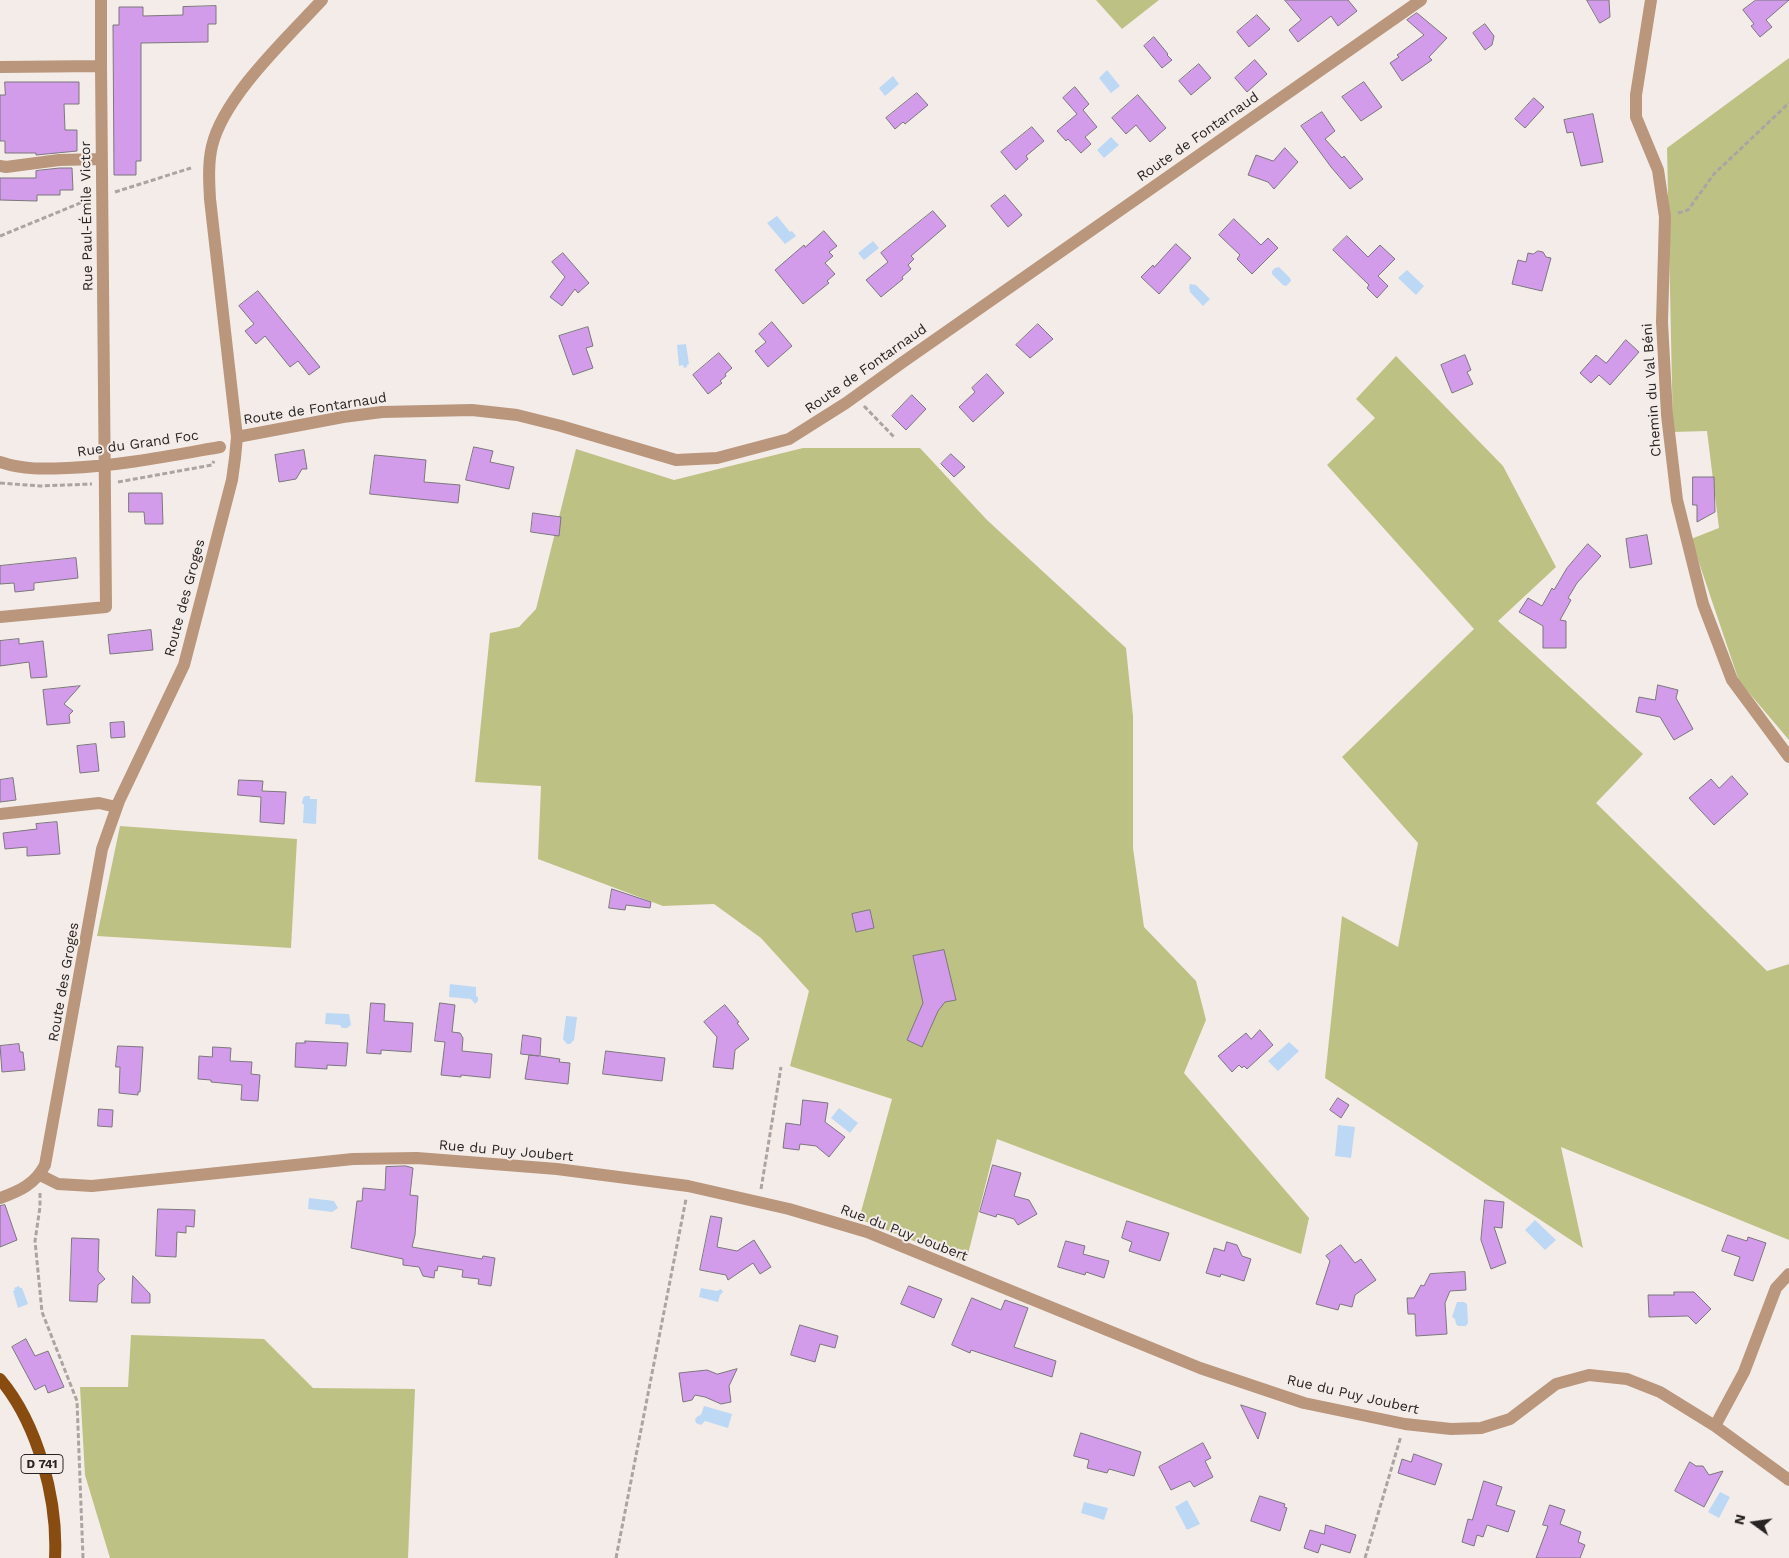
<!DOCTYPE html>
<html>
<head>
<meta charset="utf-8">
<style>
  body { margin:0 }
  #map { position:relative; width:1789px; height:1558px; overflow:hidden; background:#f4ece8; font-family:"Work Sans",sans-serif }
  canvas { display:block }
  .north { position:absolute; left:1729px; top:1498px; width:50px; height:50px; -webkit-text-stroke:4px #f4ece8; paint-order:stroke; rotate:284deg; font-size:14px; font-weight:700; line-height:20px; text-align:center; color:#272423 }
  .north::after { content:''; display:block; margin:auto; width:18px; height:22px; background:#272423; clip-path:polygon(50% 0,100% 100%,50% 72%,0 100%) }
</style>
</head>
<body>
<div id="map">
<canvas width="1789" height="1558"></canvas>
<div class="north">N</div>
</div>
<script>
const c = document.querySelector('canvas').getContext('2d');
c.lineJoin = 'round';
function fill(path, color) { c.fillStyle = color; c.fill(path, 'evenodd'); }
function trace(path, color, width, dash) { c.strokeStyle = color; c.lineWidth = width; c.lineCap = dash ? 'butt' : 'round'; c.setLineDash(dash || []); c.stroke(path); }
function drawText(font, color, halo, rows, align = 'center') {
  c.font = font + ' "Work Sans",sans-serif'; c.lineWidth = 4; c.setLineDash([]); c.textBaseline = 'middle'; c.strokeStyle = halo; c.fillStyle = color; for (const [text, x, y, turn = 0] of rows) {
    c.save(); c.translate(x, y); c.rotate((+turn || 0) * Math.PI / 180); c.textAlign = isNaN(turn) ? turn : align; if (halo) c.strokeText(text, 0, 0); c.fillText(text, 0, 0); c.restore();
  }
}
fill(new Path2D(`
  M1096 0H1159L1122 29Z
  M1789 58V740L1739 681 1691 539 1719 528 1707 431 1673 432 1667 148Z
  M1396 356 1503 466 1556 567 1498 621 1643 754 1596 803 1767 971 1789 964V1240L1561 1147 1583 1248 1325 1078 1342 916 1398 947 1418 843 1342 757 1474 629 1327 465 1375 418 1356 399Z
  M803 448H920L987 520 1126 648 1133 716V848L1144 927 1196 981 1206 1020 1184 1073 1309 1218 1301 1254 997 1139 966 1262 859 1219 892 1099 790 1066 809 991 761 938 714 904 663 906 538 859 541 786 475 782 490 633 519 627 536 609 576 449 674 480Z
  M120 826 297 839 291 948 97 936Z
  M131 1335 264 1339 313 1388 415 1389 408 1558H110L85 1475 80 1387H128Z`), '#bec184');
fill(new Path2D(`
  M1107 70 1120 86 1111 93 1099 78Z
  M893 76 899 84 885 96 879 88Z
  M1111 137 1119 145 1104 158 1097 150Z
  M777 216 790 232 792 231 796 236 785 244 767 223Z
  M873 241 879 248 864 260 858 253Z
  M1279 267 1290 278 1291 281 1286 286 1283 285 1272 274V271L1275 268Z
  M1407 270 1424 286 1416 295 1398 278Z
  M1190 284 1196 285 1210 299 1203 306 1190 292 1189 288Z
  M686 344 689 364 687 365V367L684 368 683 365 679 366 677 345Z
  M305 796H310V799H317L316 824 303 823 304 805 302 803 303 798Z
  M450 984 476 987V996L478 997V1001L475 1004 471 999 449 997Z
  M326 1013 349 1014 351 1025 347 1028H342L340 1025 325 1024Z
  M566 1016 577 1017 574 1040 570 1044H567L563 1039Z
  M1289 1042 1299 1051 1278 1071 1268 1061Z
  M839 1108 858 1123 850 1133 831 1118Z
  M1338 1125 1355 1127 1351 1158 1335 1156Z
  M309 1198 334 1201 338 1208 332 1212 308 1209Z
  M1535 1220 1556 1240 1545 1250 1525 1230Z
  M19 1286 20 1288H22L28 1304 18 1308 13 1291 15 1290 14 1288Z
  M701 1288 717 1291 721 1289 723 1292 720 1295 718 1302 699 1297Z
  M1457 1302H1464L1467 1304 1468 1323 1466 1326H1458L1456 1324 1455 1319 1452 1317Z
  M704 1406 732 1414 728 1428 705 1421 701 1425 696 1423 695 1419 698 1416 701 1415Z
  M1720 1492 1730 1497 1719 1518 1708 1512Z
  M1187 1500 1200 1524 1187 1530 1175 1507Z
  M1084 1502 1108 1508 1104 1520 1081 1513Z`), '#bdd8f5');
const building = new Path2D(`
  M1285 0H1348L1357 11 1338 26 1331 16 1298 42 1289 30 1301 20Z
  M1587 0H1609L1610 17 1600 23Z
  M1756 0H1789L1766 20 1772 27 1760 37 1751 26 1754 24 1743 10Z
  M216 6V24H208V42L141 43V161H136V175H114L113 25H119V7H143V16L183 15V7Z
  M1417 13 1447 38 1429 57 1432 60 1402 81 1390 63 1399 57 1397 55 1424 35 1407 20Z
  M1257 15 1270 29 1249 47 1237 32Z
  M1485 24 1494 36 1492 45 1485 50 1473 33Z
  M1154 37 1168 54 1167 55 1172 60 1162 68 1144 46Z
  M1255 60 1267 74 1247 92 1235 78Z
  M1199 64 1211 78 1191 95 1179 81Z
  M5 82H79V104H64L65 130H77V151L36 155V153H5V141H0V95H5Z
  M1364 82 1382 107 1361 121 1342 97Z
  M1075 87 1089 104 1083 110 1097 127 1085 137 1091 144 1081 153 1068 139 1066 141 1057 131 1077 114 1063 98Z
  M917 93 928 105 905 124 903 122 895 129 886 118Z
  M1138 95 1166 128 1150 142 1136 125 1126 134 1112 118Z
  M1534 98 1544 107 1525 128 1515 119Z
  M1322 112 1335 131 1325 139 1342 158 1344 156 1363 179 1350 189 1331 167 1301 126Z
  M1593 114 1603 162 1581 166 1573 132 1567 133 1564 120Z
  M1032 127 1044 141 1026 156 1028 159 1016 170 1001 152Z
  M1285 148 1298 162 1274 189 1268 182 1248 175 1256 155 1273 161Z
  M60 168H72L73 190H60V195H37V201L0 200V178H36V171Z
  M1005 195 1022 215 1008 227 991 206Z
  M933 211 946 226 911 256 914 259 908 265 911 269 902 277 903 279 881 297 866 280 888 262 881 253Z
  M1234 219 1261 245 1268 238 1278 248 1252 274 1237 259 1240 255 1219 235Z
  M824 231 837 246 829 252 833 256 825 263 835 274 827 281 829 283 803 304 775 270 804 245 805 247Z
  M1347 236 1368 257 1380 245 1395 259 1378 276 1388 286 1377 298 1367 288 1369 285 1333 250Z
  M1176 244 1191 258 1159 294 1141 277 1153 265 1154 267Z
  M1538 251 1543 252 1546 257 1551 258 1542 291 1512 284 1518 260 1526 262 1528 253 1533 254Z
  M563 253 589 283 578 293 575 289 562 306 550 297 565 277 552 262Z
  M258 291 320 367 309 375 298 361 290 367 265 336 256 344 245 331 254 324 239 306Z
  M772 322 792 346 768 367 755 351 766 342 759 334Z
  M1038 324 1053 339 1030 358 1016 345Z
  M588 327 593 346 586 348 593 368 573 375 559 336Z
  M1626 340 1639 352 1610 385 1599 375 1591 383 1580 373 1596 355 1606 363Z
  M719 353 732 368 725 374 726 376 720 381 722 383 708 394 693 375Z
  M1465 355 1471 370 1467 372 1473 384 1452 393 1441 365Z
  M987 374 1004 393 973 422 959 407 975 392 972 388Z
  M912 395 926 409 906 430 892 416Z
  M474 447 493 451 490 462 514 467 509 489 466 480Z
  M304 450 307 469H302L296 479 279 482 275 455Z
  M951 454 965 467 954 477 941 464Z
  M375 455 426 460 424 482 460 485 458 503 370 494Z
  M1693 477H1714L1715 512 1697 522V505H1693Z
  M129 493H162L163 524H145L144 512H129Z
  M533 513 561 517 559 536 531 532Z
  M1647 535 1652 564 1630 568 1626 539Z
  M1588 544 1601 556 1577 583 1568 598 1571 600 1560 620 1566 621V648H1543V626L1519 612 1528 598 1542 606 1552 588 1554 590 1567 568Z
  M76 558 78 578 34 583V590L15 592 14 583 0 584V566Z
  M151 630 153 650 110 654 108 635Z
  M19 639V644L43 641 47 677 31 678 29 662 0 666V641Z
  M1658 685 1678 690 1676 698 1693 729 1674 740 1660 717 1636 712 1639 697 1655 700Z
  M80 686 64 704 73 711 69 715 70 723 47 725 43 690Z
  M124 722 125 737 111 738 110 723Z
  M96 744 99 771 80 773 77 746Z
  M1732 776 1748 794 1714 825 1689 798 1711 779 1719 788Z
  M13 778 16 800 0 802V780Z
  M239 780 263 781 262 791 286 792 284 824 260 822 261 797 238 795Z
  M57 822 60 854 27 856V847L5 849 3 833 37 829 36 824Z
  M612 889 651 902 650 908 626 905 625 910 609 908Z
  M870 910 874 928 856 932 852 914Z
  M944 950 956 1000 945 1002 938 1011 922 1047 907 1040 923 1003 913 956Z
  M371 1003 385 1004 384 1021 413 1023 411 1052 381 1050V1054L367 1053Z
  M440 1003 455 1005 452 1032 460 1033 463 1038 462 1051 492 1054 490 1078 461 1075V1077L441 1075 445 1042 435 1041Z
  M725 1005 739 1022 737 1023 749 1039 735 1050 733 1069 713 1067 717 1037 704 1022Z
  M1260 1030 1273 1045 1247 1069 1244 1066 1242 1068 1239 1065 1232 1072 1218 1056 1246 1033 1251 1039Z
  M523 1035 541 1038 540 1056 560 1059 559 1062 570 1063 568 1084 525 1079 529 1055 539 1056 521 1054Z
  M305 1041 348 1043 346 1066 327 1065V1069L295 1067 296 1043H305Z
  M19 1044 20 1052H23L25 1070 2 1072 0 1046Z
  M118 1046 143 1047 140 1092H138V1095L119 1093 120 1067H116Z
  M213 1047 231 1048 230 1061 252 1062 251 1074 260 1075 258 1101 241 1100 242 1085 211 1082V1080L198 1079 199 1056 212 1057Z
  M606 1051 665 1058 662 1081 603 1074Z
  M1338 1098 1349 1105 1341 1118 1330 1110Z
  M803 1100 828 1103 825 1122 845 1137 829 1157 816 1146 800 1144 799 1150 783 1148 786 1123 800 1125Z
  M99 1109 113 1110 112 1127 98 1126Z
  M993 1165 1021 1173 1014 1196 1029 1200 1037 1214 1018 1225 1014 1219 997 1214 996 1217 980 1212Z
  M406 1166 413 1168 410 1195 418 1196 415 1235 412 1247 482 1259 483 1256 495 1258 491 1286 478 1284 479 1279 462 1277 463 1270 438 1266 437 1271 435 1270 434 1278 423 1276 419 1267 403 1265V1259L351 1248 357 1201H362L363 1188 385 1190 386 1167Z
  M1485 1200 1504 1202 1502 1228 1494 1227 1506 1263 1491 1269 1481 1240Z
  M5 1205 17 1240 0 1247V1206Z
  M158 1209 195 1210 194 1227 186 1226V1233L177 1232 176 1257 156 1256Z
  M711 1216 722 1218 717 1247 737 1251 754 1240 771 1267 760 1274 753 1263 728 1280 726 1275 700 1270Z
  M1127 1221 1169 1233 1160 1261 1129 1251 1132 1242 1122 1238Z
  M1728 1235 1747 1241 1748 1237 1766 1243 1753 1281 1734 1275 1740 1257 1722 1251Z
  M72 1238 99 1239 98 1271 105 1279 98 1285 97 1302 70 1301Z
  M1066 1241 1085 1246 1083 1254 1109 1261 1104 1278 1086 1272 1085 1275 1058 1267Z
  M1227 1242 1237 1245 1242 1256 1251 1259 1244 1281 1221 1274 1220 1277 1206 1273 1214 1248 1224 1251Z
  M1341 1245 1355 1263 1361 1259 1376 1280 1355 1295 1352 1307 1340 1304 1338 1310 1316 1304 1330 1261 1326 1256Z
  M1465 1272 1466 1290 1450 1291 1445 1303 1447 1334 1416 1336 1415 1314H1408L1407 1298H1414L1421 1285 1424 1286 1430 1274Z
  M133 1276 150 1294V1303H132Z
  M909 1286 942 1299 934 1318 901 1304Z
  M1674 1292H1694L1711 1309 1696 1324 1688 1316 1649 1317 1648 1295H1674Z
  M972 1298 1001 1310 1005 1300 1028 1308 1014 1347 1056 1361 1052 1377 971 1350 970 1353 952 1345Z
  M800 1325 838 1336 835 1348 820 1344 815 1362 791 1355Z
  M26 1339 35 1356 48 1351 64 1387 48 1393 45 1385 35 1390 12 1347Z
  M737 1369 729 1386 731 1402 721 1404 705 1397 695 1395 692 1400 683 1402 679 1373 707 1370 717 1374Z
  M1241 1405 1266 1413 1258 1439 1249 1422Z
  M1081 1433 1141 1452 1134 1476 1109 1469 1107 1473 1087 1468 1089 1460 1074 1456Z
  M1203 1443 1211 1458 1205 1461 1213 1477 1194 1487 1190 1481 1171 1490 1159 1467Z
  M1414 1454 1442 1464 1435 1485 1398 1473 1402 1459 1411 1462Z
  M1690 1462 1696 1466H1703L1709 1475 1723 1471 1704 1507 1675 1491Z
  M1484 1481 1502 1487 1496 1505 1515 1511 1508 1532 1487 1525 1483 1537 1477 1535 1474 1546 1462 1542 1468 1519 1472 1520Z
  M1260 1496 1285 1504 1284 1507 1287 1508 1280 1531 1251 1521Z
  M1550 1505 1565 1510 1560 1524 1581 1532 1578 1542 1585 1545 1580 1558H1536L1548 1526 1543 1525Z
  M1326 1525 1356 1535 1350 1553 1321 1544 1318 1553 1304 1548 1310 1530 1324 1534Z`);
fill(building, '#d39ceb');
trace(building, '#7b777d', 1);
trace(new Path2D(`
  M115 192 191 168
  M1678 213 1688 210 1714 174 1789 103
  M0 236 90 199
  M864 406 894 437
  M118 482 212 465 214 461
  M0 483 40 486 92 484
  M761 1189 781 1067
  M40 1193V1207L35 1241 42 1312 77 1401 83 1558
  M616 1558 686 1199
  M1365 1558 1401 1436`), '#aba5a2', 3, [5, 2.5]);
trace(new Path2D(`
  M101 0V66
  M1651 0 1636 95V117L1658 170 1665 217 1662 322 1667 415 1677 500 1703 604 1732 680 1789 757
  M0 67 101 66 106 607 0 617
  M0 166 6 167 59 160 101 159
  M237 437 343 417 382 412 472 410 517 415 561 426 676 460 717 458 789 439 846 403 903 362 1421 0
  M0 462C23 470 45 469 68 468 119 466 169 456 220 447
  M0 814 99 803 116 807
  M40 1175 58 1184 92 1186 353 1159 417 1158 557 1169 688 1186 789 1209 867 1232 1200 1368 1304 1403 1405 1424 1451 1429 1481 1428 1510 1419 1556 1384 1589 1375 1627 1379 1660 1392 1715 1426 1789 1480
  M0 1198C20 1191 35 1184 45 1165L102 849 119 801 184 665 232 480 235 458 237 437 210 199C209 181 208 163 212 146 224 96 287 38 322 0
  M1715 1426 1744 1372 1776 1288 1789 1274`), '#b9967c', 12);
trace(new Path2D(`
  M0 1379C38 1424 58 1500 55 1558`), '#884c10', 12);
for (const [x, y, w] of [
  [42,1464,42]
]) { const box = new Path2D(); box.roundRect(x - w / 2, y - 9.5, w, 19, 4); c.fillStyle = '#f4ece8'; c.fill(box); trace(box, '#272423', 1); }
drawText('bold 12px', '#272423', null, [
  ["D 741",42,1464]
]);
drawText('14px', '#272423', '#f4ece8', [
  ["Route de Fontarnaud",1198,137,-35],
  ["Rue Paul-Émile Victor",87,216,-91],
  ["Route de Fontarnaud",866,369,-35],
  ["Chemin du Val Béni",1652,390,-94],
  ["Route de Fontarnaud",315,409,-9],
  ["Rue du Grand Foc",138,444,-8],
  ["Route des Groges",185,598,-75],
  ["Route des Groges",64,982,-80],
  ["Rue du Puy Joubert",506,1151,5],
  ["Rue du Puy Joubert",904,1233,21],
  ["Rue du Puy Joubert",1353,1395,13]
]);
</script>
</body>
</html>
